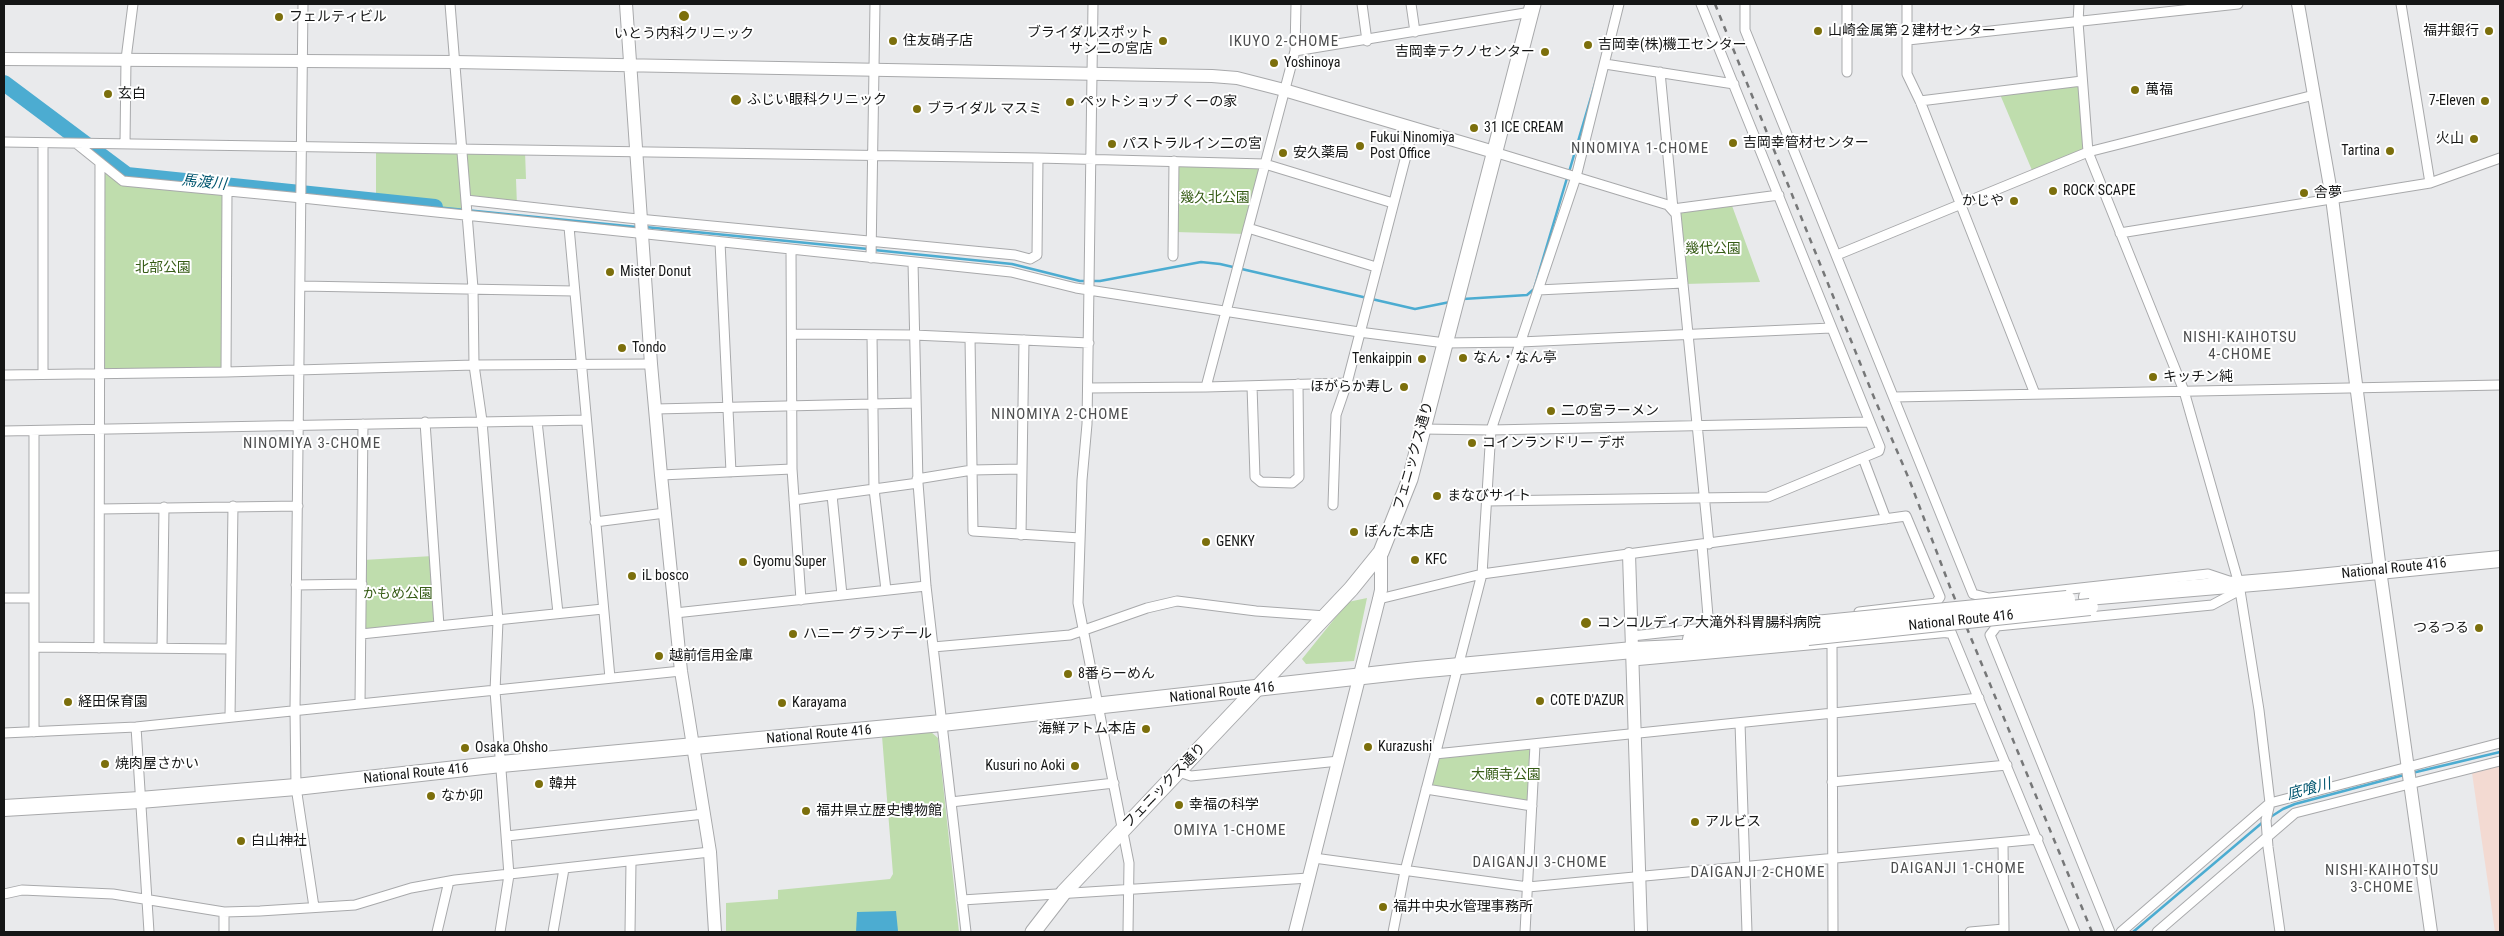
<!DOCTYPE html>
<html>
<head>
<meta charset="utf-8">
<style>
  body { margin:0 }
  #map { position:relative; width:2504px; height:936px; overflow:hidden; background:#e9eaec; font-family:"Roboto Condensed",sans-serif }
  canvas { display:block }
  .frame { position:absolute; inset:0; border:5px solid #151616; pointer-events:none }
</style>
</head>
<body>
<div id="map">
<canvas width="2504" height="936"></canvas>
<div class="frame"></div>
</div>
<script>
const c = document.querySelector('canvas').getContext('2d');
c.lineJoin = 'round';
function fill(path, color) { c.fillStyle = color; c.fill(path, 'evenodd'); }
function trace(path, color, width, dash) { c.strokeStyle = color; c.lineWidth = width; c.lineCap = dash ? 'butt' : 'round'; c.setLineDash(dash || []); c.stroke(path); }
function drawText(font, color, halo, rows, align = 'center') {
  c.font = font + ' "Roboto Condensed","Noto Sans JP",sans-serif'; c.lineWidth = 4; c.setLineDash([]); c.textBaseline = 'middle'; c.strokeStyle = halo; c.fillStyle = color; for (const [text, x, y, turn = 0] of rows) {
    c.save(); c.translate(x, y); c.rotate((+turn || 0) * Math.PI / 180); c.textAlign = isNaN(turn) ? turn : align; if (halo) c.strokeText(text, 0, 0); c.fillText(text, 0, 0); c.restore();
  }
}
fill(new Path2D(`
  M2500 766V932H2495L2472 773Z`), '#f3dad2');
fill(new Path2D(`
  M2082 81 2088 152 2034 175 1999 92Z
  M376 149 525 151 526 179H516L517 206 467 200V210L376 198Z
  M1175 163 1264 165 1246 234 1175 232Z
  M101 165 123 182 226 193 225 370 100 371Z
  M1731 203 1760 282 1684 284 1677 210Z
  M433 556 439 626 362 633 363 560Z
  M1367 598 1354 661 1306 664 1302 659 1348 602Z
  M931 732 938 738 959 932H726V903L778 899V890L890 879 893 874 882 736Z
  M1528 748 1533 752 1530 805 1429 788 1437 756Z`), '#bfddad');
fill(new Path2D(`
  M896 911 898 931 856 932 857 912Z`), '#4cacd1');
trace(new Path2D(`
  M1569 172 1597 77
  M435 207 637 227
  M645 227 868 249
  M874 250 1012 264 1080 281H1100L1201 262 1220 264 1415 309 1450 302
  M1463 299 1527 295 1534 289 1567 178
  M2412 773 2500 752
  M2269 818 2283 809 2295 804 2404 775
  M2133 932 2263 822`), '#4cacd1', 2.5);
trace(new Path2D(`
  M4 83 127 175 435 207`), '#4cacd1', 16);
const street = new Path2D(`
  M303 4 295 710 296 787 314 907
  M450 4 473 288 474 365 482 421 498 621 495 691 509 875 500 932
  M1093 4 1087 424 1082 480 1078 603 1129 863 1128 932
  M1362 4 1367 41
  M1411 4 1415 32
  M1745 4V30L1973 594 1989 598 2208 574 2229 581
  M1847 4V72
  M1907 4V74L1920 101 2035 394
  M2079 4 2078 22 2088 152 2184 391 2239 584 2259 710 2270 803 2266 820 2268 847 2280 932
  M2401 4 2430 183
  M1908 40 2238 4
  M1295 51 1531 12
  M1605 64 1734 84
  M1660 72 1673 209 1779 195
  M1920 101 2082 81
  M4 142 1038 158 1265 164 1393 203
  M43 143V374
  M77 144 123 181 302 198 1011 272 1076 288 1359 332 1445 343 1520 342 1831 328
  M125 144 126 59 133 4
  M1494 152 1668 205 1676 214 1709 544
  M466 200 628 218 1015 255 1030 259 1037 255 1038 158
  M569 227 610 678
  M1248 228 1376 267
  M2120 233 2430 183 2500 158
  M720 242 731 472
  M791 249 792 469 801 600
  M1837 255 2088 152 2314 95
  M1173 256 1174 161
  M871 258 875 4
  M913 262 918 483 926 586 966 932
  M301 286 574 291
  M1538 290 1683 283
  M792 334 914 335 1089 343
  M872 335 874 489 886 590
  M970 338 973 531 1080 538
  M226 372 227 192
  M4 375 226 372 474 365 651 364
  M1252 386 1255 477 1261 482 1292 483 1299 477 1298 384
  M1206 387 1295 51 1296 4
  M1088 388 1206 387 1347 383 1413 129
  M1894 397 2500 385
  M655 409 916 403
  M537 421 558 613
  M425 422 439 626
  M1422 429 1491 430 1869 422
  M4 431 586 420
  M1863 458 1886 519
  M661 475 792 469
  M917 479 972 470 1022 469
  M832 495 842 595
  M794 500 918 483
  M1486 501 1768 497 1879 451 1880 447 1701 4
  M1333 505 1336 415 1347 383
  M100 509 298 506
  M595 522 665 513
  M1021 535 1024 340
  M1702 545 1709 628
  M296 585 362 584
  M4 598H34
  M1379 599 1482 574 1906 516 1940 597 1936 603 1947 633
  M1859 612 1936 603
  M675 613 926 586
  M361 634 603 609
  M1632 636 1786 619
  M1832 644 1833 932
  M34 647 231 649
  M933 647 1070 635 1147 608 1177 601 1256 611 1326 616
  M99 648 100 163
  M162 648 164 507
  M1633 661 1951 632 2075 932
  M360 704 363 424
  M230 717 233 506
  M1740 723 1747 932
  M136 727 149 932
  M34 732V431
  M4 733 136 727 681 671
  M1435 754 1979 698
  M1179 772 1191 776 1339 761
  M1832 782 2007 765
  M1426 789 1532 806
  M951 802 1114 783
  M507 836 704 814
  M2003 843 2004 932
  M1314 858 1528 887 2038 839
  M4 894 22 890 113 894 224 912 260 911 355 905 411 888 455 880 710 852
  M962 900 1309 878
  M224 912V932
  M437 932 449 881
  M553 932 564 869
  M630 932 631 862
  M1393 932 1405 871 1482 574 1491 430 1576 177 1619 4
  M1525 932 1535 745
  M1970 932 2004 929
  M2110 932 1990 635 1997 626 2212 605 2240 590
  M2121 932 2270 803 2500 743
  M2157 932 2295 813 2500 761`);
const secondary = new Path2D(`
  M626 4 651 364 661 475 681 671 710 852 715 932
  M2298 4 2332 198 2380 570 2431 932
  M4 59 454 62 1212 76 1237 78 1284 90 1494 152
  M1629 554 1641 932
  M1295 932 1379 599 1381 590V552`);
const primary = new Path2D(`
  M1033 932 1064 892 1351 589 1381 552 1410 479 1533 4`);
const highway = new Path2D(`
  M2087 597 2288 580 2500 559
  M1691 639 1805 625
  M4 808 140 800 296 787 501 764 942 723 1417 670 1633 650 1722 646 1808 637`);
trace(street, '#a8a9ab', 11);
trace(secondary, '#a8a9ab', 14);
trace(primary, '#a8a9ab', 17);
trace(highway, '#a8a9ab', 18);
trace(street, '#fff', 9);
trace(secondary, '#fff', 12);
trace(primary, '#fff', 15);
trace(highway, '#fff', 16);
trace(new Path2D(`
  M1715 4 1873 395 1909 479 1950 587 2092 932`), '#767778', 2.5, [6, 6]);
const highwayBridge = new Path2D(`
  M1805 625 2067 599
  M1808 637 2090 607`);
trace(highwayBridge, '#a8a9ab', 18, []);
trace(highwayBridge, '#fff', 16);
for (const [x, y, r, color] of [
  [684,16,6,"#7c6f0c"],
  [279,17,5,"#7c6f0c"],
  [1818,31,5,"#7c6f0c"],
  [2489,31,5,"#7c6f0c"],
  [893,41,5,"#7c6f0c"],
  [1163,41,5,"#7c6f0c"],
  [1588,45,5,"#7c6f0c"],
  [1545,52,5,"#7c6f0c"],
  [1274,63,5,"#7c6f0c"],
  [2135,90,5,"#7c6f0c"],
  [108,94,5,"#7c6f0c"],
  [736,100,6,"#7c6f0c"],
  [2485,101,5,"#7c6f0c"],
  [1070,102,5,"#7c6f0c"],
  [917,109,5,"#7c6f0c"],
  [1474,128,5,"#7c6f0c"],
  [2474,139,5,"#7c6f0c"],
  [1733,143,5,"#7c6f0c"],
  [1112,144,5,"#7c6f0c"],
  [1360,146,5,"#7c6f0c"],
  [2390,151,5,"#7c6f0c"],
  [1283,153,5,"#7c6f0c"],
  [2053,191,5,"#7c6f0c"],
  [2304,193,5,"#7c6f0c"],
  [2014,201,5,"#7c6f0c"],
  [610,272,5,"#7c6f0c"],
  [622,348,5,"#7c6f0c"],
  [1463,358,5,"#7c6f0c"],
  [1422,359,5,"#7c6f0c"],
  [2153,377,5,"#7c6f0c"],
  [1404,387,5,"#7c6f0c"],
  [1551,411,5,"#7c6f0c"],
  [1472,443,5,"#7c6f0c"],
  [1437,496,5,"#7c6f0c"],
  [1354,532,5,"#7c6f0c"],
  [1206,542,5,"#7c6f0c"],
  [1415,560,5,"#7c6f0c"],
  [743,562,5,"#7c6f0c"],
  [632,576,5,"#7c6f0c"],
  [1586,623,6,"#7c6f0c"],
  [2479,628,5,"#7c6f0c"],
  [793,634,5,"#7c6f0c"],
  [659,656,5,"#7c6f0c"],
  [1068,674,5,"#7c6f0c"],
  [1540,701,5,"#7c6f0c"],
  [68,702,5,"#7c6f0c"],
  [782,703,5,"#7c6f0c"],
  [1146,729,5,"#7c6f0c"],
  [1368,747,5,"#7c6f0c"],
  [465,748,5,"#7c6f0c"],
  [105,764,5,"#7c6f0c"],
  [1075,766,5,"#7c6f0c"],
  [539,784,5,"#7c6f0c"],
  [431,796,5,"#7c6f0c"],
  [1179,805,5,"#7c6f0c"],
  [806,811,5,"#7c6f0c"],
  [1695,822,5,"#7c6f0c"],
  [241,841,5,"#7c6f0c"],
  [1383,907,5,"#7c6f0c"]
]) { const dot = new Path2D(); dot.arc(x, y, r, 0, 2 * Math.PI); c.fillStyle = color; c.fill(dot); trace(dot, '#fff', 2); }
drawText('14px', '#151616', '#fff', [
  ["フェルティビル",289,17],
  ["山崎金属第２建材センター",1828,31],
  ["福井銀行",2479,31,"right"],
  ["ブライダルスポット",1153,33,"right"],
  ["サン二の宮店",1153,49,"right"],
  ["いとう内科クリニック",684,34,"center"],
  ["住友硝子店",903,41],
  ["吉岡幸(株)機工センター",1598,45],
  ["吉岡幸テクノセンター",1535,52,"right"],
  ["Yoshinoya",1284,63],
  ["萬福",2145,90],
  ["玄白",118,94],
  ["ふじい眼科クリニック",747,100],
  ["7-Eleven",2475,101,"right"],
  ["ペットショップ くーの家",1080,102],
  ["ブライダル マスミ",927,109],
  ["31 ICE CREAM",1484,128],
  ["Fukui Ninomiya",1370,138],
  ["Post Office",1370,154],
  ["火山",2464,139,"right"],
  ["吉岡幸管材センター",1743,143],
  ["パストラルイン二の宮",1122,144],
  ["Tartina",2380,151,"right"],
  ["安久薬局",1293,153],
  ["ROCK SCAPE",2063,191],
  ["舎夢",2314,193],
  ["かじや",2004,201,"right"],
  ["Mister Donut",620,272],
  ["Tondo",632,348],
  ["なん・なん亭",1473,358],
  ["Tenkaippin",1412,359,"right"],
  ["キッチン純",2163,377],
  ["ほがらか寿し",1394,387,"right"],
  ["二の宮ラーメン",1561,411],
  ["コインランドリー デボ",1482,443],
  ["まなびサイト",1447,496],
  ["ぼんた本店",1364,532],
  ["GENKY",1216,542],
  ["KFC",1425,560],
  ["Gyomu Super",753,562],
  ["iL bosco",642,576],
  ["コンコルディア大滝外科胃腸科病院",1597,623],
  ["つるつる",2469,628,"right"],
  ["ハニー グランデール",803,634],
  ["越前信用金庫",669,656],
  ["8番らーめん",1078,674],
  ["COTE D'AZUR",1550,701],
  ["経田保育園",78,702],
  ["Karayama",792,703],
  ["海鮮アトム本店",1136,729,"right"],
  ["Kurazushi",1378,747],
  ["Osaka Ohsho",475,748],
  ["焼肉屋さかい",115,764],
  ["Kusuri no Aoki",1065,766,"right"],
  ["韓丼",549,784],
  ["なか卯",441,796],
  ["幸福の科学",1189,805],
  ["福井県立歴史博物館",816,811],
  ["アルビス",1705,822],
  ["白山神社",251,841],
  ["福井中央水管理事務所",1393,907]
], 'left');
drawText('14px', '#365c16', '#fff', [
  ["幾久北公園",1215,198],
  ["幾代公園",1713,249],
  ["北部公園",163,268],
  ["かもめ公園",398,594],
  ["大願寺公園",1506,775]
]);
drawText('14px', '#151616', '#fff', [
  ["フェニックス通り",1414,456,-74],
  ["National Route 416",2394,569,-6],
  ["National Route 416",1961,621,-6],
  ["National Route 416",1222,693,-6],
  ["National Route 416",819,735,-5],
  ["National Route 416",416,774,-6],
  ["フェニックス通り",1165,786,-46]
]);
c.letterSpacing = '1px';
drawText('15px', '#4d4e4f', '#fff', [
  ["IKUYO 2-CHOME",1284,42],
  ["NINOMIYA 1-CHOME",1640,149],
  ["NISHI-KAIHOTSU",2240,338],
  ["4-CHOME",2240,355],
  ["NINOMIYA 2-CHOME",1060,415],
  ["NINOMIYA 3-CHOME",312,444],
  ["OMIYA 1-CHOME",1230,831],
  ["DAIGANJI 3-CHOME",1540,863],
  ["DAIGANJI 1-CHOME",1958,869],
  ["NISHI-KAIHOTSU",2382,871],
  ["3-CHOME",2382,888],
  ["DAIGANJI 2-CHOME",1758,873]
]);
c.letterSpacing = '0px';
drawText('italic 15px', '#035770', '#fff', [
  ["馬渡川",204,183,6],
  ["底喰川",2309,790,-15]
]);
</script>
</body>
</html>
